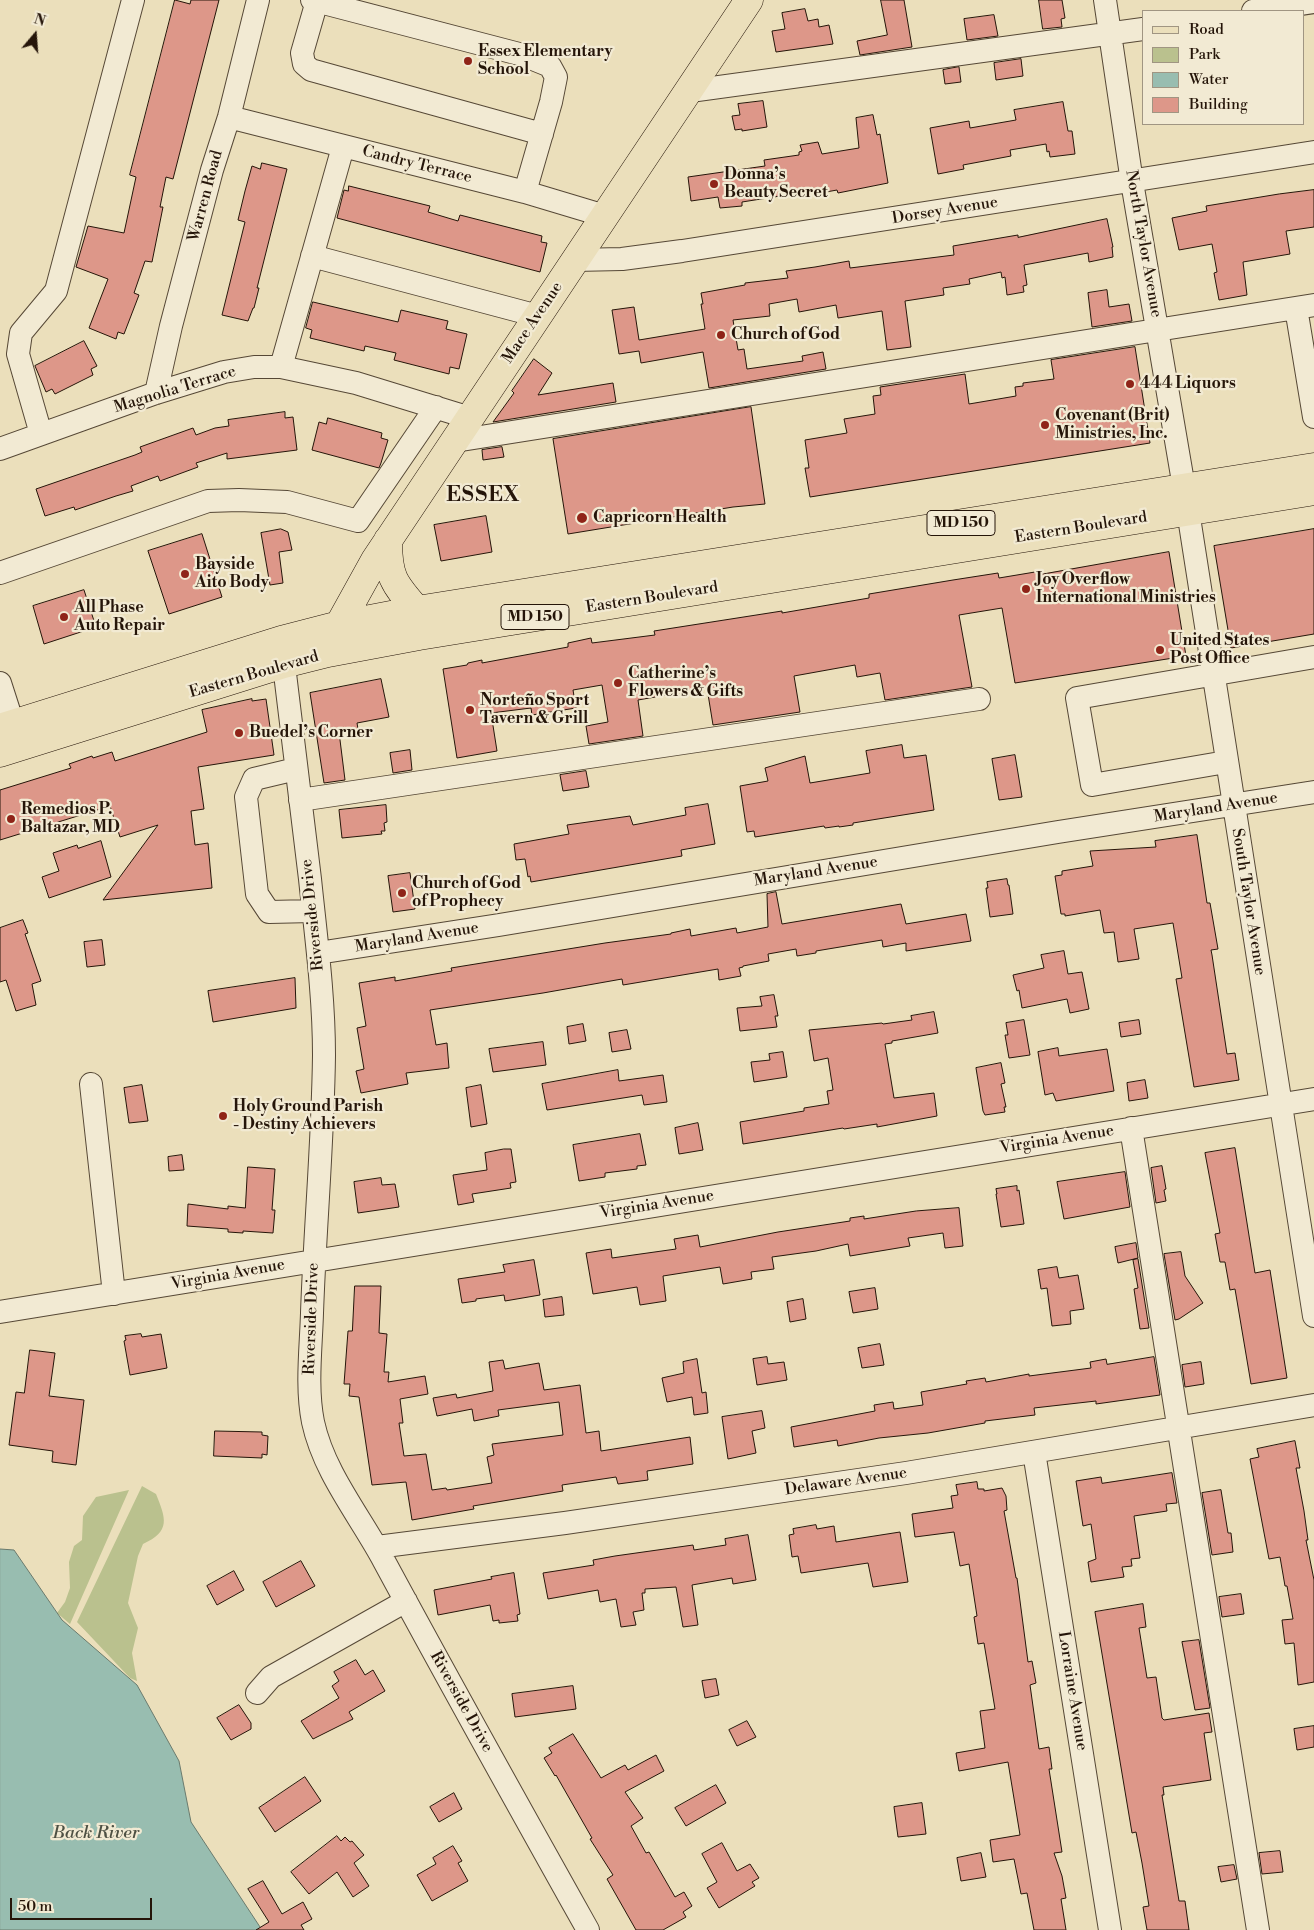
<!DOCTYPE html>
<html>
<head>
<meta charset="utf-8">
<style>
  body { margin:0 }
  #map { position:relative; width:1314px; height:1930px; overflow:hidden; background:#ebdfbb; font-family:"Libre Bodoni",serif }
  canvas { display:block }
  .legend { position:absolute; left:1142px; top:10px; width:162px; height:115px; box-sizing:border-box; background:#f2ead3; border:1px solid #a09582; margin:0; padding:6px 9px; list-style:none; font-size:15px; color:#251509 }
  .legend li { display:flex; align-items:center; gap:10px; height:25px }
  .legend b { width:25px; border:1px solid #a09582 }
  .north { position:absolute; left:10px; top:10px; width:50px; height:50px; -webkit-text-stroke:4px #f2ead3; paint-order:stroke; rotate:18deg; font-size:14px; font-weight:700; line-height:20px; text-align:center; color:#251509 }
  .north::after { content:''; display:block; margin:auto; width:18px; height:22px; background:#251509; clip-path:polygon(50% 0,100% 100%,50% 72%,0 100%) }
  .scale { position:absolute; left:10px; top:1898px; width:142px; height:22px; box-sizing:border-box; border:2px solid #251509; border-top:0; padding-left:6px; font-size:15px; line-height:18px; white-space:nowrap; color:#251509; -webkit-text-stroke:4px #f2ead3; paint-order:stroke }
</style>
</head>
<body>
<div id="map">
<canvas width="1314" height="1930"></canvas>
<ul class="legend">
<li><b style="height:6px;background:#ebdfbb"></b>Road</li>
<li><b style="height:14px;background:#bac18e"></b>Park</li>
<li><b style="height:14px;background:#98bdb0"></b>Water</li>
<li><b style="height:14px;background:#dd9789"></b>Building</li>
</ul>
<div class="north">N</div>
<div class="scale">50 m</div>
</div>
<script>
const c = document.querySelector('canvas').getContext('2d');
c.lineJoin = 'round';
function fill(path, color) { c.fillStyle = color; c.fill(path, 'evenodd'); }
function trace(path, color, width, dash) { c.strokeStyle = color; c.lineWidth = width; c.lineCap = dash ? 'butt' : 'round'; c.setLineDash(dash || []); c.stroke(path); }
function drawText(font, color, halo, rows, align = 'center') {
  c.font = font + ' "Libre Bodoni",serif'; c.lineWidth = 4.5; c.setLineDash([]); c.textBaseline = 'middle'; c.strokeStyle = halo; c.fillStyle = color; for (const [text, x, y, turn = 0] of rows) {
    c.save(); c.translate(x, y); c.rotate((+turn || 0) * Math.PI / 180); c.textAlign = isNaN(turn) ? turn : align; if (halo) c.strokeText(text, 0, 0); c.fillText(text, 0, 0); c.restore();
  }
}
fill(new Path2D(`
  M142 1486 156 1494C166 1519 171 1531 143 1544L138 1556 128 1603 138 1628 132 1653 137 1681 130 1678 77 1622Z
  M129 1490 70 1624 57 1613 65 1602 70 1588 69 1562 74 1546 82 1540 83 1516 96 1497Z`), '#bac18e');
const water = new Path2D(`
  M0 1549 14 1550 62 1620 137 1685 179 1761 191 1822 262 1930H0Z`);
fill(water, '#98bdb0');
trace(water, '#6a7a6d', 1);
const building = new Path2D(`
  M175 0 190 4 191 0H219L173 179 166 177 160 207H163L152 262 145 261 134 293 139 295 124 334 118 332 116 339 89 328 108 279 76 267 88 226 124 233 136 177 130 175Z
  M881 0H904L912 47 860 55 857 41 887 35Z
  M1039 0H1062L1065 18 1061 19 1062 27 1043 29Z
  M805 9 808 21 818 19 819 27 829 25 833 44 776 52 772 31 785 29 782 13Z
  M994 15 998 36 967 40 964 19Z
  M1021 59 1023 76 996 80 994 63Z
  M959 67 961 82 945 84 943 70Z
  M763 101 767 127 742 131V129L735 130 732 116 740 115 738 104Z
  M1063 102 1068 131H1072L1075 154 1050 157 1049 151 1047 152 1046 144 1010 150 1011 156 963 165 964 169 938 174 930 128 969 121 970 128 1016 120 1014 110Z
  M873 115 877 135 880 134 888 183 838 193 837 190 815 194 814 188 780 194V196L742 202V206L720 208 718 197 691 201 688 177 765 166 764 160 799 155V152L802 151 800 145 818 142 822 154 859 148 856 118Z
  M262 163 287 169 257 288H259L254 308H253L248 321 222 315 245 222 238 220 245 191 252 166 260 169Z
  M349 186 430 206 428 212 458 221 460 215 542 236 541 242 547 243 540 272 337 218 344 190 348 191Z
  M1314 190V227L1286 231 1290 254 1243 262 1247 295 1219 300 1214 273 1217 272 1212 244 1179 250 1172 218 1207 211 1206 206 1279 194Z
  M1107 219 1113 247H1112L1113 257 1089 262 1088 253 1024 265 1027 285 1023 286 1024 292 1007 295 1005 277 1002 278 1001 272 969 279 970 284 943 288 944 295 905 301 911 347 887 350 882 311 838 318 836 305 799 312 797 299 769 304 770 316 733 320 738 350 744 349 747 369 803 361 802 356 823 352 826 369 709 388 703 352 641 363 639 351 619 354 612 310 634 307 639 340 705 329 701 304H703L701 293 745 285V283L788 278 786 271 815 267 849 261 850 268 954 255 953 246 1018 235V237Z
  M1107 290 1109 307 1129 304 1132 321 1092 327 1088 293Z
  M313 302 398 322 401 310 448 321 446 329 467 334 459 369 450 367 449 374 394 360 396 353 365 346 364 351 310 338 312 330 306 328Z
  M84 341 97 366 91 369 93 375 55 394 52 389 46 392 35 366Z
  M1135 347 1150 443 810 497 805 468H809L805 440 847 433 844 419 875 414 873 396 881 395 880 387 965 374 969 404 1016 396 1015 387 1023 386V383L1054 379 1051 360Z
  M534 359 552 373 538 395 613 383 616 402 493 422 514 393 512 391Z
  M751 407 765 504 733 507 568 534 553 439Z
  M285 412V418L293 417 297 450 227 459V453L196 463 198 467 160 481 158 476 131 486 133 491 116 496 75 510 74 507 45 516 36 489 135 455 142 452 140 447 193 428 196 435 215 428 229 426 228 420Z
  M328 418 382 433 381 438 388 440 381 463 379 468 312 450 319 422 326 424Z
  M502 447 504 457 483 460 482 450Z
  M486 516 492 552 441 561 434 525Z
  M281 529 288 532 292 550 279 552 283 583 270 585 261 533Z
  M1314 529V634L1231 648 1214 546Z
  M202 534 222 597 169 614 148 551Z
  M1169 552 1186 656 1015 683 1002 608 959 615 972 687 885 700 880 673 857 677 855 665 794 676 800 712 713 725 707 688 638 700 643 736 589 744 586 726 608 722 602 685 573 690 576 708 532 715 531 708 491 713 497 751 457 758 443 669 467 665 468 663 482 660V663L568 647V643L591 638 592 643 655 635 654 631 782 611V613L869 598V594L953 580 998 573 999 578 1041 571V574Z
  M84 590 96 627 44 644 33 606Z
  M381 679 389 717 357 723 358 729 339 732 345 780 324 783 310 693Z
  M252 699V701L266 699 274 755 198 767 204 809 191 811 195 845 208 843 212 888 103 900 158 825 120 837 110 806 0 840V790L71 768 69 764 92 756 93 758 112 752 115 761 207 732 202 710Z
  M902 745 904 758 926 755 934 810 853 823V825L839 827V826L825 828 824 826 755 837 754 831 747 832 740 786 768 781 765 768 805 756 810 783 870 773 866 751Z
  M410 750 412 770 393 773 390 753Z
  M1015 755 1022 797 999 800 992 759Z
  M586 771 589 787 563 791 560 775Z
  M708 804 715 844 681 850 682 856 531 882 530 876 528 877 525 859 516 860 514 844 569 834 567 825 630 816 633 825 686 815 685 808Z
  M386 805 387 822 384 823 385 831H381L382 834 342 838 339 810Z
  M1197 835 1207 903H1210L1218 949 1211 950 1212 955 1227 1054 1235 1053 1239 1080 1194 1087 1176 979 1182 978 1173 923 1134 929 1139 959 1118 962 1114 932 1104 933 1100 910 1065 916V914H1061L1055 876 1062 875V871L1093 866 1090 851 1156 847 1155 841Z
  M101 841 111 877 49 898 42 877 59 871 53 853 77 845 78 848Z
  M410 873 415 909 393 912 388 876Z
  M1007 879 1008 885H1009L1013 914 990 917 986 888H988L987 882Z
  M776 892 782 924 901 904 906 924 966 914 971 941 906 951V943L883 947 882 940 816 951V953L797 956 796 949 768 954 769 961 743 966V967L739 968 741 976 719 980 718 969 623 985 622 979 543 993 430 1010 436 1045 447 1043 449 1068 406 1073 408 1084 361 1093 356 1071 364 1069 357 1028 366 1026 359 983 395 977V981L452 971 451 968 605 943 671 934V933L690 929 691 936 736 928 737 933 768 927 767 894Z
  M23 920 28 933 25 934 41 981 32 984 36 1005 16 1011 6 980 0 982V928Z
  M102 940 105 965 87 967 84 942Z
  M1064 951 1068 974 1082 972 1089 1009 1070 1013 1067 999 1022 1008 1019 990 1017 991 1013 975 1044 968 1041 955Z
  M295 978 296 1008 213 1022 208 991Z
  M774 995 778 1016H775L777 1027 740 1031 737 1008 762 1006 760 997Z
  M934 1012 938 1033 892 1041V1043L885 1044 894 1098 934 1093 937 1116 877 1127V1124L844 1129 843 1128 743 1144 740 1122 804 1111V1108L829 1104 827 1091 833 1090 828 1058 814 1061 809 1030 882 1023 883 1024 912 1020 911 1016Z
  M1024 1020 1030 1055 1009 1058 1005 1035H1008L1006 1023Z
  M1139 1020 1141 1034 1121 1037 1119 1023Z
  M583 1024 586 1041 569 1044 567 1027Z
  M627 1030 631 1049 612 1052 609 1033Z
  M543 1042 546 1065 493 1072 489 1049Z
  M1058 1048 1059 1056 1107 1049 1114 1091 1056 1101 1053 1093 1045 1095 1038 1052Z
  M783 1052 787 1077 754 1082 751 1062 770 1060 769 1054Z
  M1001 1063 1005 1083 1001 1084 1006 1107H1004L1005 1112 985 1115 983 1111 976 1068Z
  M618 1070 619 1081 663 1075 667 1102 644 1105 642 1095 547 1110 542 1084Z
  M1145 1080 1148 1098 1129 1101 1127 1083Z
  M142 1085 148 1121 129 1123 124 1088Z
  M481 1085 487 1124 471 1127 466 1088Z
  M698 1123 703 1150 679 1154 675 1128Z
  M640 1134 646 1165 637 1166V1169L605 1173V1177L579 1181 573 1145Z
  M1235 1148 1255 1273 1270 1270 1287 1378 1251 1384 1235 1289 1230 1290 1225 1262H1220L1215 1234 1220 1233 1205 1153Z
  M504 1149H511L516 1182 510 1183 511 1188 472 1194 474 1202 458 1205 453 1175 487 1170 485 1153Z
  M182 1155 184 1170 169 1171 168 1157Z
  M1162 1166 1166 1189 1164 1190 1166 1201 1156 1203 1151 1168Z
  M248 1167 275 1169 272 1210H275L273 1233 243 1231V1233L228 1232V1229L187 1226 188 1204 228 1209V1206L245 1208Z
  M1125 1172 1130 1207 1064 1219 1057 1182Z
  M381 1178 382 1185 395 1184 399 1207 358 1213 354 1182Z
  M1017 1186V1191L1019 1190 1024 1224 1001 1227 996 1194H997L996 1189Z
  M959 1208 963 1246 945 1248 943 1233 908 1238 910 1246 850 1256 848 1244 816 1251 772 1257 774 1269 751 1272 752 1279 723 1284 720 1267 663 1276 666 1301 640 1305 637 1287 593 1294 586 1253 611 1249 612 1258 676 1249 674 1239 698 1235 700 1247 778 1232 850 1221V1218L864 1216V1219L916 1211Z
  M1136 1243 1138 1258 1118 1263 1115 1247Z
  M1181 1252 1185 1276 1203 1303 1179 1319 1175 1320 1164 1254Z
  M1138 1259 1149 1328 1140 1329 1134 1289 1138 1288 1133 1260Z
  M534 1260 540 1295 505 1301 504 1295 476 1299V1301L462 1303 458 1279 505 1272 503 1265Z
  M1057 1267 1059 1278 1078 1275 1084 1309 1070 1311 1071 1324 1052 1326 1047 1288 1041 1289 1038 1270Z
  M355 1286H381L379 1333 387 1334 384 1372H389L388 1382 425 1376 428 1394 400 1399 403 1423H399L404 1456 426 1454 432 1490 446 1488 447 1490 492 1483 487 1457 494 1455 492 1444 563 1435 559 1402 498 1410 499 1416 474 1421 472 1409 437 1416 433 1398 456 1394 457 1398 493 1391 489 1362 503 1360 505 1369 539 1363 544 1390 580 1385 586 1433 599 1431 601 1451 690 1437 693 1464 647 1471 648 1480 618 1484 616 1477 562 1485 563 1491 473 1506 474 1509 412 1520 406 1482 372 1485 359 1397 349 1396 350 1384H344L348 1331H352Z
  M875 1288 878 1309 853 1313 849 1292Z
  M562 1297 564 1315 545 1317 543 1300Z
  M803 1299 806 1319 790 1322 787 1302Z
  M141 1334 142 1337 161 1334 167 1368 130 1375 124 1341 126 1340 125 1336Z
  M880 1344 884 1365 862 1368 858 1348Z
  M30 1350 55 1353 49 1396 84 1400 76 1465 52 1462 53 1451 9 1445 16 1392 24 1393Z
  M767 1357 768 1364 784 1362 787 1380 757 1385 753 1359Z
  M1154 1357 1160 1395 1096 1404V1401L1034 1408 1035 1415 985 1421V1423L928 1433 879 1438 838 1446 837 1440 794 1447 791 1427 875 1411 874 1405 893 1402 894 1409 923 1405 921 1392 967 1384 966 1381 985 1378 986 1382 1029 1374V1376L1091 1368 1090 1362 1106 1359 1107 1364Z
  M697 1359 702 1393 706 1392 708 1413 694 1415 692 1397 667 1402 662 1378 684 1373 683 1362Z
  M1201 1362 1204 1384 1185 1387 1182 1365Z
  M762 1411 765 1428 752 1431 756 1453 728 1459 722 1417Z
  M215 1431 262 1432V1435L268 1436 267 1455 262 1454V1458L214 1456Z
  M1295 1441 1300 1468H1296L1304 1511 1308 1540H1306L1314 1580V1682L1298 1685 1294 1643 1285 1644 1282 1620 1293 1619 1287 1586H1285L1280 1557 1269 1559 1250 1459 1259 1457 1257 1449Z
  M1172 1473 1177 1503 1166 1504 1167 1511 1134 1516 1140 1558 1131 1559 1132 1566 1122 1567 1124 1577 1091 1582 1088 1562 1096 1559 1091 1524 1083 1526 1076 1481 1101 1477 1102 1483Z
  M977 1482 978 1489H984V1491L1002 1488 1006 1496 1007 1510 1004 1511 1016 1578H1017L1028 1662 1032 1661 1036 1683 1030 1685 1039 1749 1049 1747 1052 1769H1049L1062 1852 1054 1853 1062 1876 1066 1898 1061 1899 1066 1930H1034L1027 1893 1021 1894 1014 1859 993 1862 990 1840 1020 1835 1008 1762 959 1771 956 1753 985 1748 980 1711 995 1709 984 1643 978 1644 974 1617 977 1616 969 1564 960 1566 954 1532 915 1537 912 1514 953 1508 951 1496 958 1495 956 1485Z
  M1221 1490 1228 1533H1231L1233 1552 1212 1555 1202 1493Z
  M816 1525 817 1529 834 1526 836 1542 900 1532 908 1582 873 1587 868 1563 801 1573 798 1556 792 1557 789 1535 794 1534 793 1529Z
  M748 1535 756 1580 733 1584 732 1578 692 1585 698 1625 683 1627 676 1587 645 1589V1593H642L644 1610 633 1612 636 1625 621 1627 616 1599 600 1602 598 1590 548 1599 543 1573 594 1565 593 1560 615 1556 693 1545 694 1550 726 1545 725 1539Z
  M301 1561 315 1586 276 1607 263 1582Z
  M234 1571 244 1590 217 1605 207 1586Z
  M514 1573 520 1614 517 1615 518 1621 499 1623V1620L493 1621 490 1605 438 1615 434 1590 492 1579 491 1577Z
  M1241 1594 1244 1614 1222 1617 1219 1597Z
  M1143 1604 1146 1627 1139 1628 1147 1678 1156 1677 1162 1718 1164 1720 1209 1713 1212 1732 1204 1733 1211 1780 1163 1787 1164 1795H1162L1179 1901H1185L1189 1930H1147L1143 1907 1149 1906 1142 1863 1136 1832 1132 1833 1095 1612Z
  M1199 1640 1210 1708 1195 1710 1182 1642Z
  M356 1660 365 1675 373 1670 385 1691 349 1712 353 1719 313 1739 301 1721 339 1698 332 1686 339 1681 334 1672Z
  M716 1679 719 1695 705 1698 702 1681Z
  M573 1686 576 1709 515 1717 512 1694Z
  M239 1705 251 1723V1729L231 1740 217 1718Z
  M747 1721 756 1737 737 1746 729 1730Z
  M1314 1726V1747L1297 1750 1294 1729Z
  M573 1734 601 1778 625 1765 628 1770 656 1755 664 1771 625 1792 643 1818 631 1826 646 1853 649 1852 675 1897 684 1892 692 1906 683 1912 686 1917 663 1930H636L607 1879 613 1875 590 1839 592 1838 556 1775 555 1776 544 1758 552 1753 549 1748Z
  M305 1777 321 1801 275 1832 259 1808Z
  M716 1785 726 1803 686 1826 675 1808Z
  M454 1793 462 1809 439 1822 430 1807Z
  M922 1803 926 1834 898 1837 894 1807Z
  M337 1836 341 1841 345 1837 350 1842 352 1841 364 1855 354 1863 369 1886 353 1897 337 1872 309 1894 291 1872Z
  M722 1843 737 1871 750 1864 759 1878 752 1882 755 1886 719 1908 707 1888 717 1882 702 1854Z
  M453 1846 462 1861 458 1863 468 1881 432 1901 417 1875 436 1864 433 1858Z
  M1280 1851 1283 1872 1262 1874 1259 1853Z
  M981 1853 986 1877 961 1881 957 1858Z
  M1234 1865 1237 1879 1221 1882 1218 1867Z
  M263 1881 282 1914 303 1902 312 1919 301 1925 304 1930H256L269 1922 248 1889Z`);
fill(building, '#dd9789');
trace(building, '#251509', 1);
const minor = new Path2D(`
  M312 0 523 55 550 66 556 77 551 102 525 192
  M1105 0 1132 182 1188 511 1314 1316
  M317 1 302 53 304 64 311 70 542 134
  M1253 11 1314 2
  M690 91 1143 29
  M229 117 525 192 605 216
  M312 256 538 316
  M574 260 622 259 682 251 1314 152
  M1296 308 1314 417
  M281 367 343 147
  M156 393 171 326 212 170 229 117 258 0
  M41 434 18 354 21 333 56 291 133 0
  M455 441 1314 305
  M0 449 156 393 224 372 254 367H281L356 383 470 418
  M0 573 208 501 239 500 287 502 358 521 436 407
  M282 649C291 725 300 802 310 879 316 937 324 996 324 1055 323 1141 315 1227 312 1313 311 1348 306 1387 313 1422 324 1473 360 1516 384 1561 451 1685 519 1807 588 1930
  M0 683 18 739
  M1226 762 1092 785 1077 698 1314 657
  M296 769 254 779 246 797 257 894 269 912 313 911
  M300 800 979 699
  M318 953 499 925 1058 832 1314 792
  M91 1084 114 1294
  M1131 1128 1258 1930
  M0 1312 1314 1099
  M1034 1452 1110 1930
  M377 1547 565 1523 906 1473 1314 1405
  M257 1693 271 1677 406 1601`);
const major = new Path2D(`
  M388 540C388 576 393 583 417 610
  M335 635 339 625 375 560 749 0
  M0 728 281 640 339 625 417 610 1314 467
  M0 753 284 664 328 653 419 636 1314 491`);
trace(minor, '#564836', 24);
trace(major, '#251509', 29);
trace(minor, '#f2ead3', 22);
trace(major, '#ebdfbb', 28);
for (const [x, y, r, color] of [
  [468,61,5,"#8f2418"],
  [714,184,5,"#8f2418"],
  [721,335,5,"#8f2418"],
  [1130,384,5,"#8f2418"],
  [1045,425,5,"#8f2418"],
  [582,518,6,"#8f2418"],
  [185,574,5,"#8f2418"],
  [1026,589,5,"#8f2418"],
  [64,617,5,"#8f2418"],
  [1160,650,5,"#8f2418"],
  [618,683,5,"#8f2418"],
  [470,710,5,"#8f2418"],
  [239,733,5,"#8f2418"],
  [11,819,5,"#8f2418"],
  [402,893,5,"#8f2418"],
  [223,1116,5,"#8f2418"]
]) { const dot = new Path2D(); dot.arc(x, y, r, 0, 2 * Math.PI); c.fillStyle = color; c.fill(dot); trace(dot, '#f2ead3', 2); }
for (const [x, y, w] of [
  [961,523,68],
  [535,617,68]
]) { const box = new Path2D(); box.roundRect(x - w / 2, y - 12.5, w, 25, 4); c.fillStyle = '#f2ead3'; c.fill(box); trace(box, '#251509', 1); }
drawText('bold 15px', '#251509', null, [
  ["MD 150",961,523],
  ["MD 150",535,617]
]);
drawText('bold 16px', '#251509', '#f2ead3', [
  ["Essex Elementary",478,52],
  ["School",478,70],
  ["Donna’s",724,175],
  ["Beauty Secret",724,193],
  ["Church of God",731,335],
  ["444 Liquors",1140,384],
  ["Covenant (Brit)",1055,416],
  ["Ministries, Inc.",1055,434],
  ["Capricorn Health",593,518],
  ["Bayside",195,565],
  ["Aito Body",195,583],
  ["Joy Overflow",1036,580],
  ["International Ministries",1036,598],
  ["All Phase",74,608],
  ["Auto Repair",74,626],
  ["United States",1170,641],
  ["Post Office",1170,659],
  ["Catherine’s",628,674],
  ["Flowers & Gifts",628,692],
  ["Norteño Sport",480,701],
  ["Tavern & Grill",480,719],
  ["Buedel’s Corner",249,733],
  ["Remedios P.",21,810],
  ["Baltazar, MD",21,828],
  ["Church of God",412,884],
  ["of Prophecy",412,902],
  ["Holy Ground Parish",233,1107],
  ["- Destiny Achievers",233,1125]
], 'left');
drawText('16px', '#251509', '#f2ead3', [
  ["Candry Terrace",417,165,14],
  ["Warren Road",206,196,-75],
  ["Dorsey Avenue",945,211,-9],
  ["North Taylor Avenue",1143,244,80],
  ["Mace Avenue",533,323,-56],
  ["Magnolia Terrace",175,390,-17],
  ["Eastern Boulevard",1081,528,-9],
  ["Eastern Boulevard",652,598,-9],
  ["Eastern Boulevard",254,675,-16],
  ["Maryland Avenue",1216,808,-9],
  ["Maryland Avenue",816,872,-9],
  ["South Taylor Avenue",1248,902,81],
  ["Riverside Drive",313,915,-96],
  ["Maryland Avenue",417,938,-9],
  ["Virginia Avenue",1057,1140,-9],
  ["Virginia Avenue",657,1205,-9],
  ["Virginia Avenue",228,1275,-10],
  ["Riverside Drive",312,1319,-88],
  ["Delaware Avenue",846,1482,-8],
  ["Lorraine Avenue",1072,1691,81],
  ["Riverside Drive",461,1702,61]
]);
drawText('italic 18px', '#4d5043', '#f2ead3', [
  ["Back River",96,1834]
]);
c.letterSpacing = '1px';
drawText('bold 21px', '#251509', '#f2ead3', [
  ["ESSEX",483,496]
]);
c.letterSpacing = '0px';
</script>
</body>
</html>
